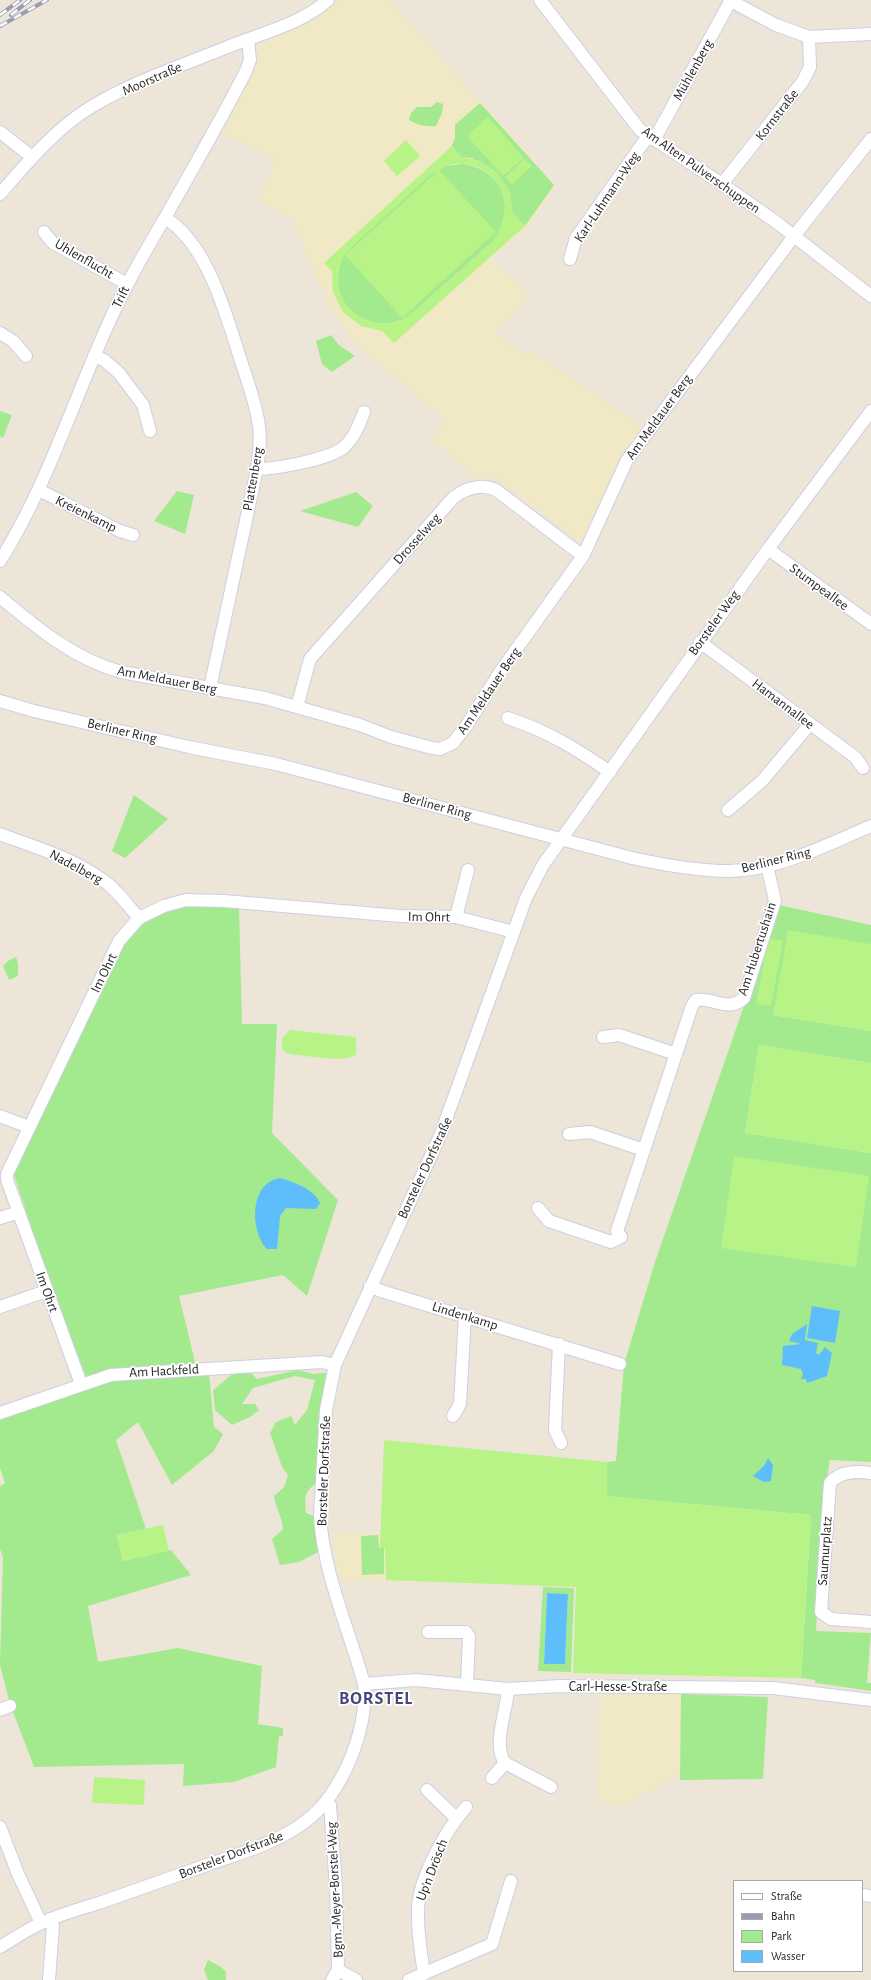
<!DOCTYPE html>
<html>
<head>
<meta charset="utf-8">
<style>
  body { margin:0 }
  #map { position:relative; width:871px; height:1980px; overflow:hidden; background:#ede6d8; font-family:"Alegreya Sans",sans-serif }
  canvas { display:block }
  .legend { position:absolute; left:733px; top:1880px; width:130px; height:92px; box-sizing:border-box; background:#fff; border:1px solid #a9a9a9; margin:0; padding:5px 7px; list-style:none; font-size:12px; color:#282828 }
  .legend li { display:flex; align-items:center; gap:8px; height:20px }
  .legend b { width:20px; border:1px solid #a9a9a9 }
</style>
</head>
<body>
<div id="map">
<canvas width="871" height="1980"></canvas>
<ul class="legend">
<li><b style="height:5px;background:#fff"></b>Straße</li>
<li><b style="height:5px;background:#9a9bb5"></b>Bahn</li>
<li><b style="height:11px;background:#a2ea8d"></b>Park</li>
<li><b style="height:11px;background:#5ebefb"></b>Wasser</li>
</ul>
</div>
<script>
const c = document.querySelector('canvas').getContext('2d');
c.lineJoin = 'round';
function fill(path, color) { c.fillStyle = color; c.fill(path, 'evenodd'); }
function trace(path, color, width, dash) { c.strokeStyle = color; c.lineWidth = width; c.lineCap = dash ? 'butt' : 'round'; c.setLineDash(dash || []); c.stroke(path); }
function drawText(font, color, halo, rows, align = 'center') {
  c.font = font + ' "Alegreya Sans",sans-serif'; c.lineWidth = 3.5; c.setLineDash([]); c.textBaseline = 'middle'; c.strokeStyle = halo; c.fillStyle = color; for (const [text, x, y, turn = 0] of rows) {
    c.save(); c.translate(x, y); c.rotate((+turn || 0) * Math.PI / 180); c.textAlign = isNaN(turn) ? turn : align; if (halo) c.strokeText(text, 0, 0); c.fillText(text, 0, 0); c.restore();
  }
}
fill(new Path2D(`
  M340 0H390L556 186 528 227 490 259 530 294 495 333 526 356 532 351 642 426 623 458 582 540H578L495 478 481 479 471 476 460 463 431 440 446 420 359 347 331 311 291 219 259 201 276 158 218 133 255 62 260 43 264 39 278 36 304 24Z
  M331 1533H380V1547H385L386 1580 340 1581Z
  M681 1694 680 1774 621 1807 598 1799 600 1695Z`), '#f1e8c5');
fill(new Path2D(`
  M437 102 443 104 442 113 436 126C427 127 417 125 409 120L411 113 417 107H431Z
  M480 103 554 185 525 226 512 212 510 192 472 158 461 157 452 146 455 137V125ZM525 159 531 166 512 184 506 177Z
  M462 164C504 169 518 210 492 242L408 317C370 338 325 304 341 262 343 255 349 250 354 244L431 174 446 166Z
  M331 335 339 345 355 356 332 372 322 364 316 341Z
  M0 411 12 415 3 438 0 436Z
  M177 491 194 495 185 534 154 521Z
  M356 492 373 506 358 527 300 511Z
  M134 795 168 819 125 858 112 851Z
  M190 903 239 908 242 1024H277L272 1133 338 1200 307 1296 283 1275 179 1296 196 1366 106 1372 86 1377 44 1265 13 1172 124 943 154 914Z
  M779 905 871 925V944L773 1015 871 1031V1063L759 1045 745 1133 871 1153V1462L830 1460 824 1496 816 1631 871 1633 867 1683H871V1691L815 1683V1680L801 1678 811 1515 606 1496 607 1462 616 1461 624 1364 655 1262Z
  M16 957 18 963V976L9 980 3 966 8 961Z
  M298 1370 313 1374 326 1373 318 1433 316 1484C303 1491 305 1500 306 1513L316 1517 322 1550 299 1562 280 1565 272 1539 283 1529C282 1517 276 1509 274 1496L284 1487 288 1475 282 1467 270 1433 276 1422 291 1416 295 1425 307 1410 315 1380 295 1376 253 1388 242 1404H255L259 1410 250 1417 232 1425 215 1410 213 1390 231 1375 250 1372 257 1379Z
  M209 1373 214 1427 223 1434 214 1451 172 1485 138 1422 116 1440 146 1529 117 1535 123 1561 171 1550 191 1575 88 1606 98 1662 178 1648 262 1666 258 1724 283 1728V1736H279L276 1767 234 1782 183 1786 184 1764 34 1767 10 1704 0 1665 3 1557 0 1549V1486L5 1483 0 1468V1419L109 1380Z
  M378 1535 379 1548H384V1574L362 1575 361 1536Z
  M543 1587 574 1588 571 1672 538 1671ZM547 1593 568 1594 565 1664 544 1663Z
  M681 1694 768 1697 763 1779 680 1780Z
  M208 1960 221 1967 226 1972V1980H208L204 1970Z`), '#a2ea8d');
fill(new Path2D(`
  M488 117 524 158 503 176 467 136Z
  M406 140 420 156 397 176 384 161Z
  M452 146 461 157 481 161 498 173 510 192 512 212 525 226 394 343 382 331 361 326 343 312 333 292 332 271 324 263ZM454 164C501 161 519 207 492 242L408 317C369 338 325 304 341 262 343 255 349 250 354 244L431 174 439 169Z
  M525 159 531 166 512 184 505 177Z
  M439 170 496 232 402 318 345 255Z
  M788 930 871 944V1031L773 1015Z
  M768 938 783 941 771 1006 756 1004Z
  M290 1030 356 1037V1054C348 1064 303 1055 289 1054L282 1050V1038Z
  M759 1045 871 1063V1153L745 1133Z
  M734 1156 869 1176 856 1267 721 1248Z
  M384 1440 607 1462V1496L811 1515 801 1678 573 1673 576 1587 386 1580 385 1548H380Z
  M163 1525 169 1551 123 1561 117 1535Z
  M94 1777 145 1780 144 1805 92 1803Z`), '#b8f388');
fill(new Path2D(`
  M280 1178C294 1182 314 1189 320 1203L316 1209 286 1208 280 1216 277 1249H267C250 1231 249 1183 280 1178Z
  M812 1306 840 1311 835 1343 807 1338Z
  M807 1324 805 1340 818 1343 816 1353 819 1355 825 1347 832 1353 827 1376 807 1383 806 1379H801L803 1374 801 1369 782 1365 783 1346 801 1344 789 1341 792 1334Z
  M768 1458 773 1465 771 1481 764 1482 753 1476 764 1466Z
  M547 1593 568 1594 565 1664H544Z`), '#5ebefb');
const minor = new Path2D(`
  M540 0 640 130 722 184 776 222 871 296
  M729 0 776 25 809 37 871 34
  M0 132 32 157
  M654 140 731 0
  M722 184 803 81 810 67 809 37
  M0 194C27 163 55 129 91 107 132 82 186 64 230 46 262 33 301 24 328 0
  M165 218C207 243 226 314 240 358 247 380 256 403 259 426 261 441 259 454 257 469L210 688
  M44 232 53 243 127 284
  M570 259 576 238 648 136
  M0 333 13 341 26 356
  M94 356 104 360 119 373 143 405 150 431
  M257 469C276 469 331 459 344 447 354 438 359 425 364 412
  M39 490 120 531 133 535
  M768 549 871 624
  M0 561C47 486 73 401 110 320 126 284 146 250 166 216 193 168 221 120 246 71L250 60 248 39
  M0 597C37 628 74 659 121 672L265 698 360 725 391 737 432 748 440 749 453 743 467 725 500 672 583 556 627 460 794 236 871 139
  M700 642 855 757 863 768
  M0 701 34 711 189 747 276 764 632 858C664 865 696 871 729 871 779 870 826 845 871 826
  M297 707 310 659 454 497C467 488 481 483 496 490L583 556
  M508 718C549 732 575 748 610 772
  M728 810 762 781 810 724
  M0 834C37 848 77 859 108 884 120 894 129 907 139 918
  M456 917 468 870
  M603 1037 619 1035 676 1054
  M0 1116 29 1127
  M569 1134 590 1132 644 1150
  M538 1208 549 1221 611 1242 621 1237 617 1231 692 1006 696 1000C714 997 728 1013 744 998L775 901 767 865
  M0 1218 19 1212
  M370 1286 381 1291 620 1364
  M0 1307 46 1291
  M559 1344 555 1430 561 1443
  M81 1384 7 1180V1174L119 941 139 918 164 906 186 900 224 901 400 916 456 917 514 932
  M0 1413 111 1375 322 1362 335 1365
  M453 1416 460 1404 465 1316
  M871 1473C856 1471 840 1471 830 1483L821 1612 831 1619 871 1622
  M428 1632H466L469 1636 467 1685
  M364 1684 416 1680 508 1689 560 1686 773 1688 871 1700
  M508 1689C507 1711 492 1744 505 1763L551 1787
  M0 1710 10 1706
  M492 1778 505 1763
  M427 1790 456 1818
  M326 1801 330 1805 336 1887 338 1970 332 1980
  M0 1827 18 1874 41 1923
  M862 1895 871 1896
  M0 1947C14 1939 27 1929 42 1923 60 1914 80 1909 99 1903 135 1890 171 1878 207 1865 240 1853 278 1843 306 1821 343 1793 368 1729 364 1684 349 1629 323 1573 320 1515L326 1410 335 1365 440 1136 526 898 543 865 768 549 871 411
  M338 1970 356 1980
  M424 1974C421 1952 417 1931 418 1909 419 1878 446 1830 466 1807
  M49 1980 53 1926 50 1919
  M409 1980 492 1944 511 1881`);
trace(minor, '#cdcee3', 14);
trace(minor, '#fff', 12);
const rail = new Path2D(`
  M0 15 20 0
  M11 15 30 0
  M0 26 47 0`);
trace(rail, '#9a9bb5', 4);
trace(rail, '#fff', 2.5, [8]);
drawText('14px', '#282828', '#fff', [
  ["Mühlenberg",693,70,-61],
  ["Moorstraße",152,79,-24],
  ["Kornstraße",777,115,-52],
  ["Am Alten Pulverschuppen",701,170,35],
  ["Karl-Luhmann-Weg",607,197,-56],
  ["Uhlenflucht",84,259,30],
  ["Trift",121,297,-64],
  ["Am Meldauer Berg",659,417,-54],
  ["Plattenberg",253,479,-80],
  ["Kreienkamp",86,514,26],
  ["Drosselweg",417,539,-48],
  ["Stumpeallee",819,587,36],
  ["Borsteler Weg",714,623,-54],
  ["Am Meldauer Berg",167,680,11],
  ["Am Meldauer Berg",489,691,-56],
  ["Hamannallee",783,704,37],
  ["Berliner Ring",122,731,13],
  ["Berliner Ring",437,806,15],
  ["Berliner Ring",776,860,-14],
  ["Nadelberg",76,867,28],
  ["Im Ohrt",429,917,1],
  ["Am Hubertushain",757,949,-72],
  ["Im Ohrt",104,973,-64],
  ["Borsteler Dorfstraße",425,1168,-65],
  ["Im Ohrt",47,1292,70],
  ["Lindenkamp",465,1316,17],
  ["Am Hackfeld",164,1371,-3],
  ["Borsteler Dorfstraße",324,1471,-88],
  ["Saumurplatz",825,1551,-86],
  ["Carl-Hesse-Straße",618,1687],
  ["Borsteler Dorfstraße",231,1855,-21],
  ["Up'n Drösch",432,1870,-69],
  ["Bgm.-Meyer-Borstel-Weg",335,1890,-93]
]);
c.letterSpacing = '1px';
drawText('bold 18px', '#44477d', '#fff', [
  ["BORSTEL",376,1699]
]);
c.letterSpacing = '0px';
</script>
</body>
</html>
